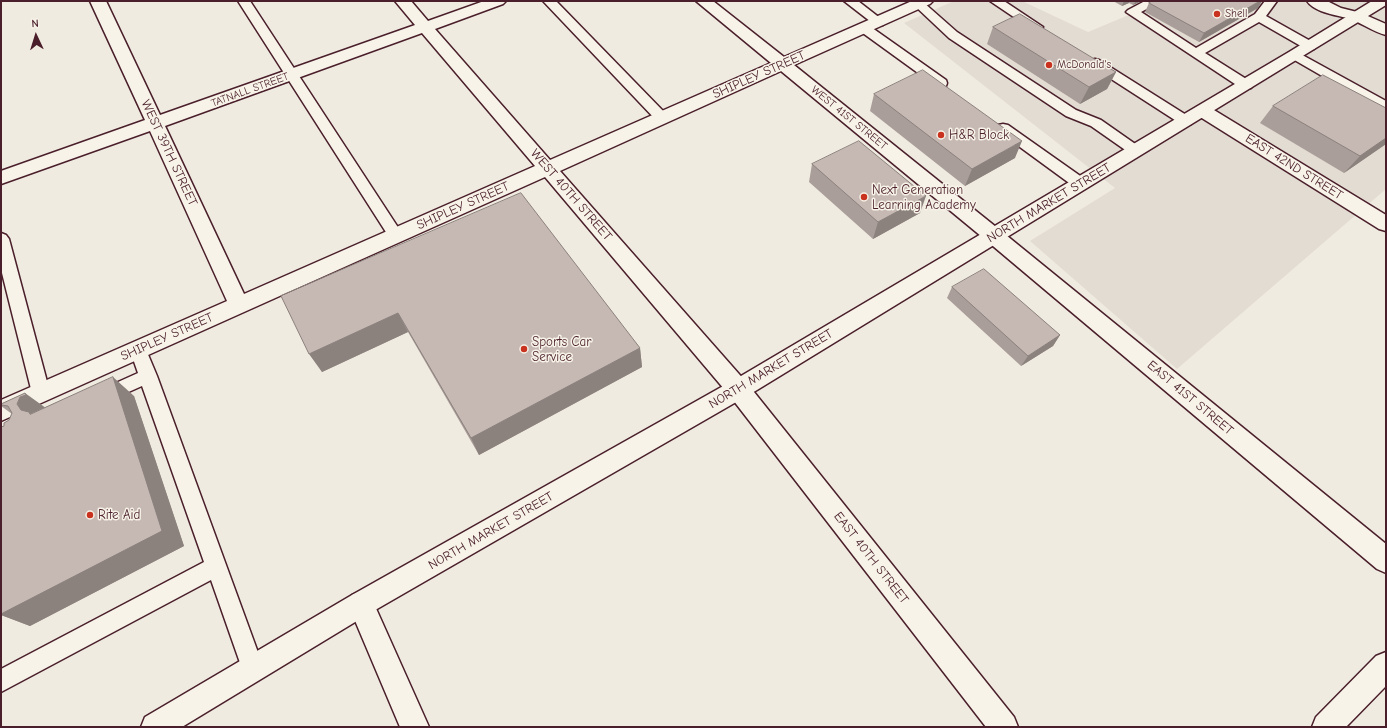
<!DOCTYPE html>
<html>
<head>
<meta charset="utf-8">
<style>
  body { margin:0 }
  #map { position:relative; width:1387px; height:728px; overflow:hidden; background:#f0ebe0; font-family:"Comic Neue",sans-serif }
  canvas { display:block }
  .frame { position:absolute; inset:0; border:2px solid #4a1f2b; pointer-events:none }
  .north { position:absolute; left:16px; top:16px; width:40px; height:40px; -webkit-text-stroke:3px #f7f3e8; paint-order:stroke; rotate:356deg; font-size:11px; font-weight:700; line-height:16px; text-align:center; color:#4a1f2b }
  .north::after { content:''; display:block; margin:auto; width:14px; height:18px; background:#4a1f2b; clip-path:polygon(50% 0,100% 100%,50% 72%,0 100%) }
</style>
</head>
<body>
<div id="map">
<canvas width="1387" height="728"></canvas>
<div class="frame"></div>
<div class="north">N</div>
</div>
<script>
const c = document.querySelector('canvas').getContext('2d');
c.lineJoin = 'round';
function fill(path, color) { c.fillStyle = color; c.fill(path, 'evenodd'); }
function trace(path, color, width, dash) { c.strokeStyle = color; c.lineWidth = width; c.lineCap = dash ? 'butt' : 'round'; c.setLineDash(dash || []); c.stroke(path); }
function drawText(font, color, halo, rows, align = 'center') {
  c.font = font + ' "Comic Neue",sans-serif'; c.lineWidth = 3; c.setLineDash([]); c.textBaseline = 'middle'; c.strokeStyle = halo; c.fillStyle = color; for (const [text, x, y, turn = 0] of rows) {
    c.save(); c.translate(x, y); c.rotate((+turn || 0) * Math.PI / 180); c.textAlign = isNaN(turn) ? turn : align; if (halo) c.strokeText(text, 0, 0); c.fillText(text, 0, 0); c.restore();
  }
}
fill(new Path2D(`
  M954 1H1022L1088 32 1162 1H1386V189L1177 369 1030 241 1115 188 904 23Z`), '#e3dcd2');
const lane = new Path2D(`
  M238 1H250L401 232 404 236 401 240 396 242 391 240Z
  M543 1H556L667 115 669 118 667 121 662 122 657 121Z
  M844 1H858L885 22 883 25H875Z
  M990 1H1004L1043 27 1041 30H1033Z
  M1145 1H1160L1158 3 1141 12 1196 48 1255 14 1265 1H1277L1266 16 1314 43 1316 46 1314 49H1306L1259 22 1205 53 1251 82 1252 85 1251 88H1241L1126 12 1128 10Z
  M915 2H923L957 32 1076 110 1101 120 1141 148 1143 151 1141 154 1136 156 1131 154 1091 126 1066 116 949 38 915 6 913 4Z
  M864 24 868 25 946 80 947 83 946 86H936L860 31 858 28 860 25Z
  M1295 51 1386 101V111L1381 110 1291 58 1289 55 1291 52Z
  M1095 59 1099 60 1191 118 1193 121 1191 124 1186 125 1181 124 1091 66 1089 63 1091 60Z
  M1003 124 1008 125 1086 180 1088 184 1086 188 1081 189 1076 188 998 131 996 128 998 125Z
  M1 233 6 235 9 239 50 393 47 398 41 400 35 398 32 393 1 269Z
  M138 343 144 345 157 376 264 669 261 677 253 680 245 677 211 580 1 692V669L204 562 142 386 104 403 98 401 95 396 98 391 138 373 130 350 132 345Z`);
const street = new Path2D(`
  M90 1H106L160 115 415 25 395 1H411L428 21 484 1H506L503 4 435 29 550 160 771 63 696 1H713L784 57 912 1H933L930 4 794 65 1001 231 1386 544V573L1377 569 987 241 781 71 560 171 746 382 1014 717 1018 727H986L730 396 545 177 1 421V400L227 301 150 131 1 184V171L145 120ZM422 33 535 166 244 294 165 126Z
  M1203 105 1209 107 1386 215V231L1379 229 1197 115 1194 111 1197 107Z
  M361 591 370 595 429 727H400L348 604 352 595Z
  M1386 652V686L1346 727H1312L1316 717 1376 656Z`);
const secondary = new Path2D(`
  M1307 1H1327L1341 8 1361 13 1386 24V35C1374 32 1363 24 1351 19 1338 15 1315 13 1307 1Z`);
const primary = new Path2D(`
  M1372 1H1386V5L757 390 370 613 182 727H141L145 717 352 595 741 376 1289 52Z`);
trace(lane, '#4a1f2b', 3);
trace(street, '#4a1f2b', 3);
trace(secondary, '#4a1f2b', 3);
trace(primary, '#4a1f2b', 3);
fill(lane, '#f7f3e8');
fill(street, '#f7f3e8');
fill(secondary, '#f7f3e8');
fill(primary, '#f7f3e8');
fill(new Path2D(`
  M1113 1H1142L1133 5 1129 3 1122 6Z
  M1149 3 1258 8 1199 42 1145 12Z
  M993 27 1116 72 1107 89 1080 104 987 44Z
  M874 94 1015 158 965 186 870 111Z
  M1273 106 1386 108V144L1344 173 1260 123Z
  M812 164 920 213 873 239 809 182Z
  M952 287 1060 335 1053 346 1021 366 947 298Z
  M281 296 640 348 642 367 479 455 408 332 322 372Z
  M134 396 184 546 30 626 1 615V427L4 426 9 420 12 414 1 406V404L45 408Z`), '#aa9e9a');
fill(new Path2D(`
  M1124 1H1129V3L1122 6Z
  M1136 1H1142L1133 5Z
  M1260 1H1262L1258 8 1199 42 1204 33Z
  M1116 72 1107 89 1080 104 1089 87Z
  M1386 138V144L1344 173 1360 156Z
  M1022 141 1015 158 965 186 972 169Z
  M926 196 920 213 873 239 878 222Z
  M398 313 408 332 322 372 309 354Z
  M1060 335 1053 346 1021 366 1028 356Z
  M640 348 642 367 479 455 471 438Z
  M113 377 134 396 184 546 30 626 1 615Z
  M25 393 50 411 42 421 21 410 17 404 20 397Z`), '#8b817d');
const building = new Path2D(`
  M1153 1H1260L1204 33 1149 3Z
  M1020 14 1116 72 1089 87 993 27Z
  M923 70 1022 141 972 169 874 94Z
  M1323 75 1386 108V138L1360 156 1273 106Z
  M859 141 926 196 878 222 812 164Z
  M521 193 640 348 471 438 398 313 309 354 281 296Z
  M984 269 1060 335 1028 356 952 287Z
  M113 377 162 531 1 614V427L4 426V423L9 420 12 413 8 406 1 405V404L25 393 26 395 20 397 17 404 21 410 29 412 30 414Z`);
fill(building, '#c6b8b3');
trace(building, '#8b817d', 1);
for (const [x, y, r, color] of [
  [1217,14,4,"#c8321e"],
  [1049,65,4,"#c8321e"],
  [941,135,4,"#c8321e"],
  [864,197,4,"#c8321e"],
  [524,349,4,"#c8321e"],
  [90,515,4,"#c8321e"]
]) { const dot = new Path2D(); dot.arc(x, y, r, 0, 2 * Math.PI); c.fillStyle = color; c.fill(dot); trace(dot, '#f7f3e8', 1.5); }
drawText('11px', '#4a1f2b', '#f7f3e8', [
  ["Shell",1225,14],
  ["McDonald's",1057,65]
], 'left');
drawText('11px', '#4a1f2b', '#f7f3e8', [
  ["TATNALL STREET",250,90,-20],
  ["WEST 41ST STREET",849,118,39]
]);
drawText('13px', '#4a1f2b', '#f7f3e8', [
  ["SHIPLEY STREET",759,75,-24],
  ["WEST 39TH STREET",169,153,65],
  ["EAST 42ND STREET",1294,167,32],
  ["WEST 40TH STREET",571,195,49],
  ["NORTH MARKET STREET",1049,203,-31],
  ["SHIPLEY STREET",463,206,-24],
  ["SHIPLEY STREET",167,337,-24],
  ["NORTH MARKET STREET",771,369,-31],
  ["EAST 41ST STREET",1190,398,40],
  ["NORTH MARKET STREET",491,531,-30],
  ["EAST 40TH STREET",871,558,52]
]);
drawText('13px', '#4a1f2b', '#f7f3e8', [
  ["H&R Block",949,135],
  ["Next Generation",872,190],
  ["Learning Academy",872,205],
  ["Sports Car",532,342],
  ["Service",532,357],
  ["Rite Aid",98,515]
], 'left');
</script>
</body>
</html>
